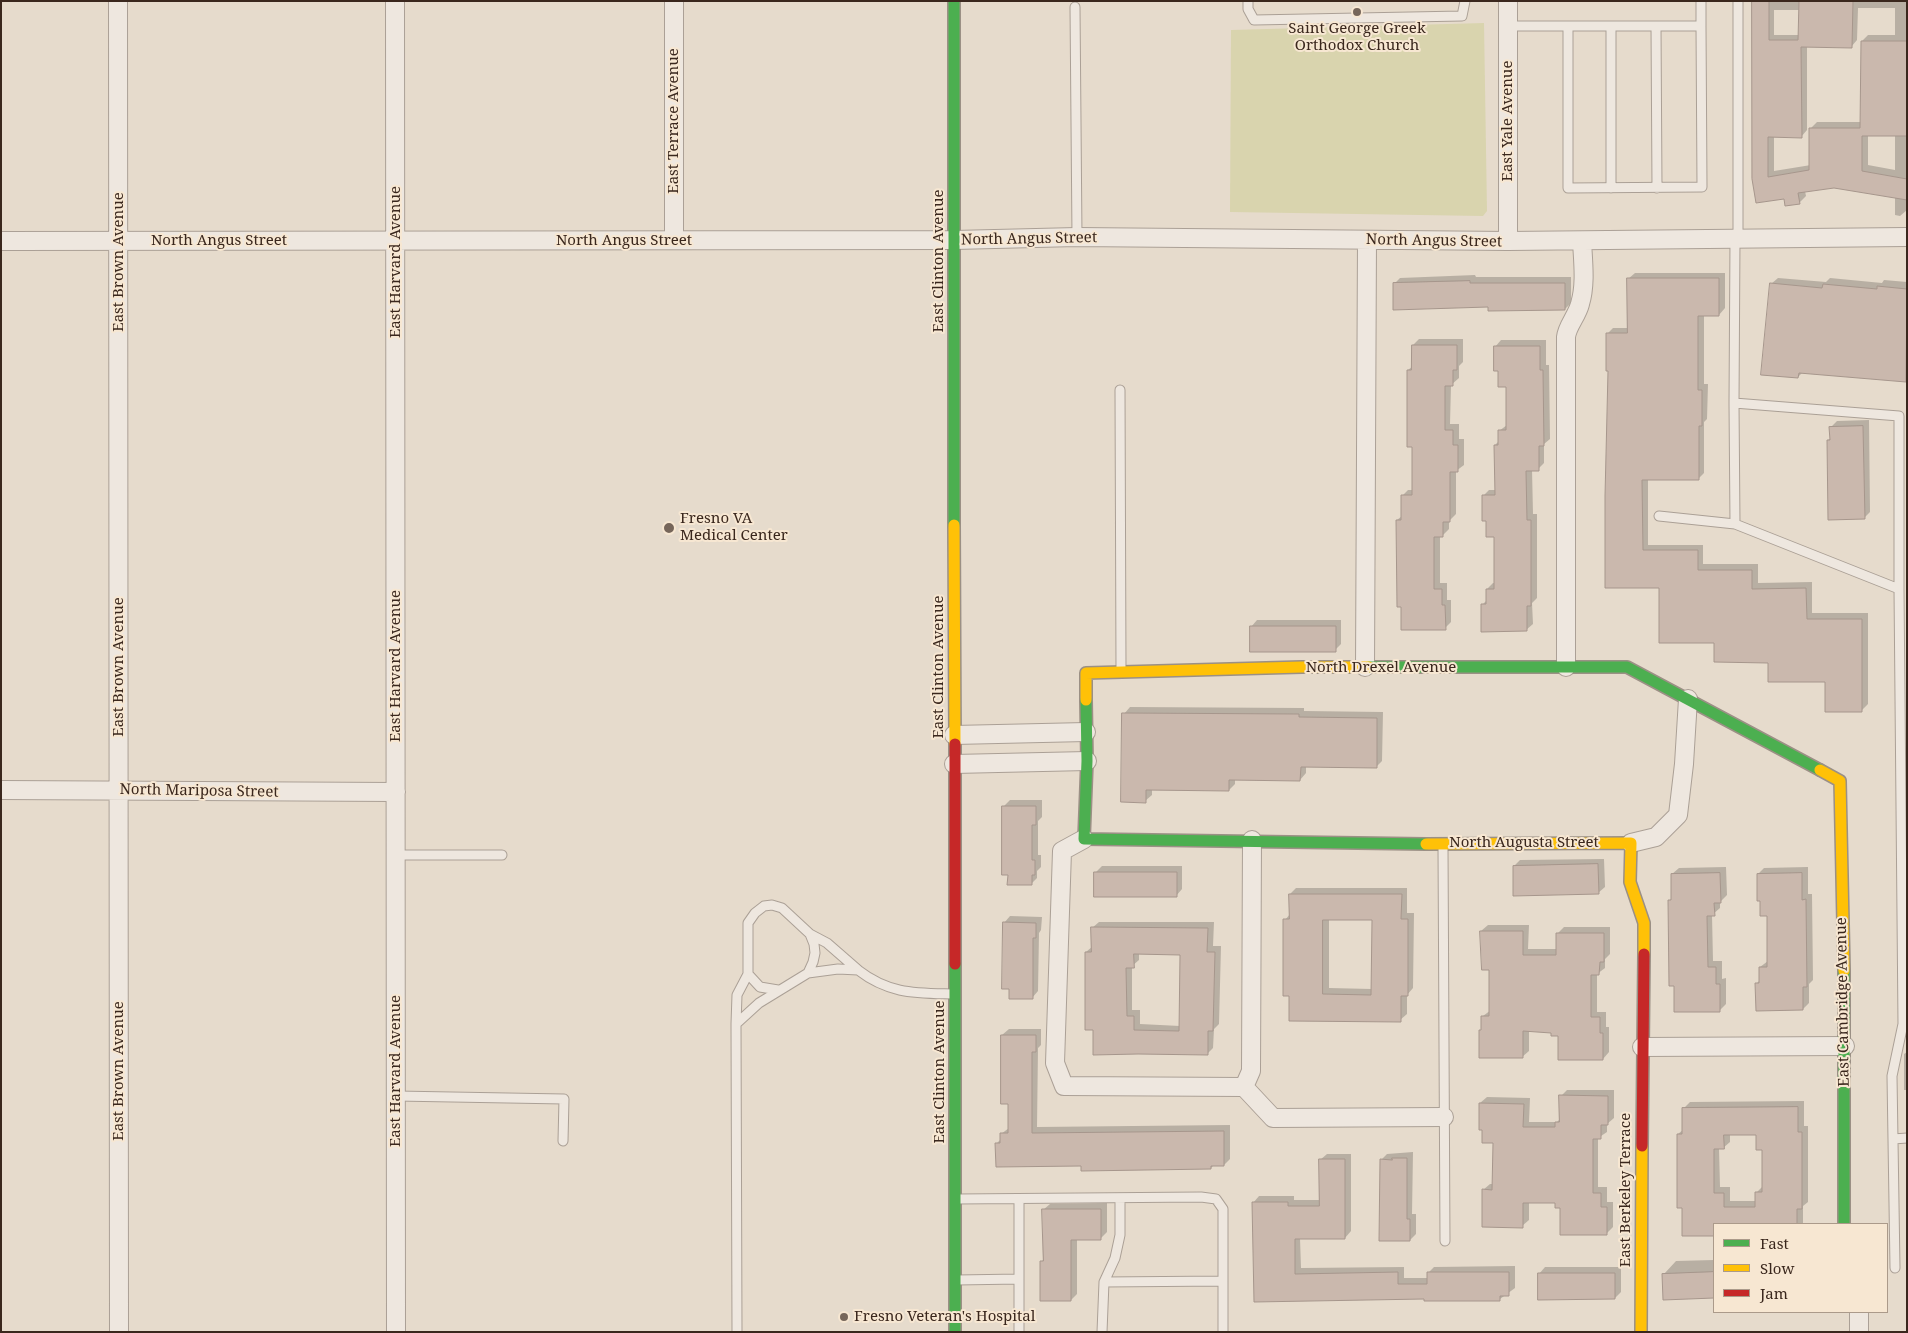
<!DOCTYPE html>
<html>
<head>
<meta charset="utf-8">
<style>
  body { margin:0 }
  #map { position:relative; width:1908px; height:1333px; overflow:hidden; background:#e6dbcc; font-family:"Noto Serif",serif }
  canvas { display:block }
  .frame { position:absolute; inset:0; border:2px solid #3a271d; pointer-events:none }
  .legend { position:absolute; left:1713px; top:1223px; width:175px; height:90px; box-sizing:border-box; background:#f7e7d2; border:1px solid #ab9a8a; margin:0; padding:6px 9px; list-style:none; font-size:15px; color:#3a271d }
  .legend li { display:flex; align-items:center; gap:10px; height:25px }
  .legend b { width:25px; border:1px solid #ab9a8a }
</style>
</head>
<body>
<div id="map">
<canvas width="1908" height="1333"></canvas>
<div class="frame"></div>
<ul class="legend">
<li><b style="height:6px;background:#4caf50"></b>Fast</li>
<li><b style="height:6px;background:#ffc107"></b>Slow</li>
<li><b style="height:6px;background:#c62828"></b>Jam</li>
</ul>
</div>
<script>
const c = document.querySelector('canvas').getContext('2d');
c.lineJoin = 'round';
function fill(path, color) { c.fillStyle = color; c.fill(path, 'evenodd'); }
function trace(path, color, width, dash) { c.strokeStyle = color; c.lineWidth = width; c.lineCap = dash ? 'butt' : 'round'; c.setLineDash(dash || []); c.stroke(path); }
function drawText(font, color, halo, rows, align = 'center') {
  c.font = font + ' "Noto Serif",serif'; c.lineWidth = 4; c.setLineDash([]); c.textBaseline = 'middle'; c.strokeStyle = halo; c.fillStyle = color; for (const [text, x, y, turn = 0] of rows) {
    c.save(); c.translate(x, y); c.rotate((+turn || 0) * Math.PI / 180); c.textAlign = isNaN(turn) ? turn : align; if (halo) c.strokeText(text, 0, 0); c.fillText(text, 0, 0); c.restore();
  }
}
fill(new Path2D(`
  M1484 23 1487 211 1483 216 1230 212 1231 30Z`), '#d9d4ae');
fill(new Path2D(`
  M1753 1H1907V210L1900 216 1895 215V196L1834 186 1805 191 1806 196 1799 203 1785 197 1757 202ZM1858 8H1895V35H1868L1862 41V122H1817L1811 128V165L1774 171V136L1801 137 1807 130V46L1851 47 1857 40ZM1774 10H1800V35H1774ZM1868 135H1895V170L1868 165Z
  M1635 273H1725V308L1719 315H1704V384H1708L1707 419 1704 422V473L1698 479H1648V545H1703V564H1758V583L1812 582V613H1868V704L1862 710 1826 681 1716 642 1660 586 1606 587 1609 370 1607 334 1613 328H1628V279Z
  M1475 275 1476 277H1571V303L1565 309 1394 284 1400 278Z
  M1778 278 1826 282 1830 278 1882 283 1884 280 1907 282V380L1802 373 1798 377 1771 284Z
  M1419 339H1463V362L1459 366V378L1451 385 1450 424H1459V439H1464V465L1456 471V514L1449 521V529L1443 535H1440V583H1447V600H1451V622L1445 628 1397 520 1402 516V496L1408 490H1413V446L1408 370 1413 366V345Z
  M1501 340H1546V365H1549L1550 439 1544 444V463L1538 469H1532L1533 514H1537V598L1532 603 1533 624 1526 630 1482 605 1487 600V589L1493 583H1496L1495 535 1487 520 1483 496 1489 490H1496L1495 445 1499 441V431L1507 425V385L1495 347Z
  M1869 420 1870 512 1864 518 1828 440 1831 438V427L1837 421Z
  M1257 620H1341V644L1335 650 1251 627Z
  M1130 707 1304 708V711L1383 712 1382 761 1376 767 1306 766V773L1300 780 1235 778V784L1229 790 1152 789V795L1145 801 1124 714Z
  M1010 800H1042V817L1038 821V855H1041V867L1037 871V878L1031 884 1009 874 1004 806Z
  M1604 859 1605 887 1598 893 1514 866 1520 860Z
  M1102 866H1182V889L1176 896 1096 872Z
  M1726 867 1727 895 1720 902V908L1712 915 1713 961H1722V979L1726 978V1004L1720 1010 1675 985 1669 901 1673 897 1672 874 1679 868Z
  M1808 867V894H1812L1813 980 1809 984V1003L1803 1009 1757 983 1760 980V967L1768 961V915L1758 874 1764 868Z
  M1296 888H1407V913H1414L1413 988 1407 995V1014L1400 1020 1290 995 1285 920 1290 914V894ZM1329 919H1373L1372 989 1329 988Z
  M1010 916 1042 917 1041 930 1039 933 1038 991 1032 998 1004 923Z
  M1099 922H1214L1213 946H1221L1219 1024 1214 1029 1213 1048 1207 1054 1094 1029 1086 952 1093 946 1092 928ZM1139 953 1182 954 1180 1026 1140 1024V1010H1132V966L1139 960Z
  M1488 925H1529L1528 949H1558V933L1564 927H1610V954L1605 959V968L1597 974V1012H1606V1027H1609V1052L1603 1059 1552 1032 1529 1030V1051L1522 1057 1483 1029V1016L1491 1010V969L1481 931Z
  M1009 1029H1041V1045L1038 1048 1037 1127 1230 1125V1159L1224 1165H1214L1211 1168 1083 1165 996 1144 1001 1139V1134L1009 1128V1103L1002 1035Z
  M1907 1052V1090H1904V1054Z
  M1567 1090H1614V1118L1607 1124V1132L1598 1138V1187H1607V1202H1613V1227L1606 1234 1562 1207 1556 1202H1529V1220L1522 1226 1483 1190 1490 1184H1493L1494 1142 1480 1103 1487 1097 1530 1098 1529 1122H1557L1561 1118V1096Z
  M1804 1101V1126H1808V1202L1803 1206V1224H1714V1234L1683 1235V1207L1678 1134 1684 1129V1108L1690 1102ZM1730 1134H1757L1763 1149V1186L1757 1192V1201H1730V1187H1720L1719 1148H1723L1730 1142Z
  M1413 1152 1412 1214H1416V1234L1410 1240 1381 1160 1387 1154Z
  M1327 1154H1351V1231L1345 1238H1300L1301 1268 1404 1267V1278H1428V1273L1434 1267 1515 1266V1288L1500 1299 1426 1298 1255 1301 1253 1203 1259 1196H1294V1200H1320V1160Z
  M1107 1203V1232L1101 1238H1077V1294L1071 1300 1041 1262 1044 1259 1043 1210 1050 1204Z
  M1714 1260V1297L1664 1299V1274L1676 1261Z
  M1545 1267H1621V1292L1615 1298 1539 1274Z`), '#0003');
const building = new Path2D(`
  M1752 1H1769V40H1798L1799 1H1853L1852 48 1801 47 1802 138 1768 137V177L1809 170V128H1860L1861 41H1907V136H1862V171L1907 179V200L1834 188 1798 193 1800 204 1785 206 1784 199 1756 203 1752 179Z
  M1627 278H1719V316H1698V390H1702V426H1699V480H1642L1643 550H1698V570H1752V589L1806 588 1807 619H1862V712H1825V682H1768V663L1714 662V643H1659V588H1605V496L1608 371H1606V333H1627Z
  M1470 281V283H1565V310L1488 311V307L1393 310V283Z
  M1770 283 1822 288 1823 284 1877 289V286L1907 289 1906 382 1799 373 1798 378 1761 375Z
  M1412 345H1457V370H1453V386H1445V430H1453V445H1458V472H1450V522H1443V537H1434V589H1442V605H1445L1446 630H1401V607H1397L1396 520H1401V495H1412V447H1407V370H1411Z
  M1494 346H1540V370H1543L1544 446H1539V471H1526L1527 520H1531V606H1527V631L1481 632V604H1486V589H1494V537H1486V521H1482V495H1495L1494 445H1498V430H1506V387H1498V371H1494Z
  M1863 426 1865 519 1828 520 1827 440H1830L1829 427Z
  M1250 626H1336V652H1250Z
  M1122 713 1299 714V717L1377 718V768L1301 767 1300 781 1229 780V791L1146 790V803L1121 802Z
  M1002 806H1036V825H1032V860H1035V875H1032V885H1007L1008 875H1002Z
  M1598 864 1599 894 1513 896V866Z
  M1094 872H1177V897H1094Z
  M1720 873 1721 903H1714L1715 916H1707L1708 967H1716V984H1720V1012H1674V986H1669L1668 900H1671V874Z
  M1802 873V900L1806 899 1807 987H1803V1010L1756 1011 1755 983H1759V967H1767V916H1760V901H1757V874Z
  M1289 894H1402L1401 919H1408V996H1401V1022L1289 1021V996H1283V919H1289ZM1323 920H1372L1371 995 1323 994Z
  M1003 922 1036 923V938H1033V999H1009V989H1002Z
  M1091 927 1208 928 1207 952H1215L1213 1031H1208V1055L1138 1054 1093 1055V1030H1085V952H1091ZM1134 954 1180 955 1179 1031 1134 1030V1016H1127L1126 968H1134Z
  M1480 931H1523V955H1556V933H1604V962H1600L1599 975H1591V1017H1600V1033H1603V1060H1558V1036H1551V1033L1523 1031V1058H1479V1030H1481V1016H1489V970H1482Z
  M1001 1035H1036V1052H1032V1133L1224 1131V1166H1211V1169L1081 1171V1166L996 1167 995 1143H1000V1133H1008V1104H1001Z
  M1559 1095 1608 1096V1125H1601V1139H1593V1193H1601V1207H1607V1235H1560V1208H1555V1203H1523V1228L1482 1227V1189L1492 1190 1493 1143H1482V1130H1479V1103L1524 1104 1523 1127H1555V1122H1559Z
  M1798 1107V1132H1802V1209H1797V1224H1714V1236H1682V1208H1677V1134H1682V1108ZM1724 1135H1756V1150H1762V1192H1755V1207H1724V1193H1714V1149H1724Z
  M1392 1158H1407V1219H1410V1241H1379L1380 1159 1392 1160Z
  M1319 1159H1345V1239H1295V1274L1398 1272V1284H1427V1272H1509V1296H1500V1301H1424V1299L1254 1302 1252 1202H1288V1206H1319Z
  M1042 1209H1101V1240H1071V1301H1040V1261H1043Z
  M1714 1272V1298L1663 1300 1662 1274Z
  M1538 1273H1615V1299L1538 1300Z`);
fill(building, '#cab8ad');
trace(building, '#a6968c', 1);
const lane = new Path2D(`
  M1248 1V9L1254 20 1462 16 1465 1
  M1075 7 1077 237
  M1508 26H1701V1
  M1568 26V188L1702 187 1701 26
  M1611 26V188
  M1656 26 1657 188
  M1735 239 1734 403 1735 524 1899 589 1903 1024 1892 1076 1895 1268
  M1738 239V1
  M1120 390 1121 669
  M1734 403 1899 416V589
  M1659 516 1735 524
  M1443 846 1445 1241
  M396 855H502
  M858 970C889 994 915 993 952 994
  M808 973 838 969 858 970 827 943 810 934
  M748 974 737 995 736 1024 759 1003 808 973 813 962 815 953 814 944 810 934 782 908 772 905 764 906 755 913 748 923V974L760 987 778 990
  M736 1024 737 1332
  M396 1096 564 1099 563 1141
  M1893 1139 1907 1138
  M957 1199 1201 1197 1216 1199 1223 1209V1332
  M1019 1199V1332
  M957 1280 1019 1279
  M1104 1282 1223 1281
  M1102 1332 1104 1282 1115 1258 1120 1235V1198`);
const street = new Path2D(`
  M118 1 119 1332
  M395 1 396 1332
  M674 1V240
  M1508 1V241
  M1 241 954 240 1077 237 1508 241 1907 237
  M1365 667 1367 240
  M1566 667V337C1567 326 1577 316 1580 304 1586 284 1583 262 1582 241
  M954 735 1086 732
  M954 764 1087 761
  M1 790 396 792
  M1084 839 1062 851 1055 1063 1064 1086 1244 1087 1273 1118 1444 1117
  M1631 843 1656 837 1678 815 1684 764 1688 699
  M1642 1047 1845 1046
  M1244 1087 1251 1071 1252 840
  M1859 1312V1332`);
const fast = new Path2D(`
  M954 1V525
  M1369 667H1627L1820 770
  M1086 700 1087 761 1084 839 1426 844
  M955 964V1332
  M1844 971V1224`);
const slow = new Path2D(`
  M954 525 955 744
  M1086 700V673L1302 667H1369
  M1820 770 1840 781 1844 971
  M1426 844 1631 843 1630 882 1644 923V954
  M1641 1332 1642 1146`);
const jam = new Path2D(`
  M955 744V964
  M1642 1146 1644 954`);
trace(lane, '#aba096', 11);
trace(street, '#aba096', 20);
trace(fast, '#9b9085', 14);
trace(slow, '#9b9085', 14);
trace(jam, '#9b9085', 14);
trace(lane, '#eee7df', 9);
trace(street, '#eee7df', 18);
trace(fast, '#4caf50', 11);
trace(slow, '#ffc107', 11);
trace(jam, '#c62828', 11);
for (const [x, y, r, color] of [
  [1357,12,5,"#76665a"],
  [669,528,6,"#76665a"],
  [844,1317,5,"#76665a"]
]) { const dot = new Path2D(); dot.arc(x, y, r, 0, 2 * Math.PI); c.fillStyle = color; c.fill(dot); trace(dot, '#f7e7d2', 2); }
drawText('15px', '#3a271d', '#f7e7d2', [
  ["Saint George Greek",1357,29,"center"],
  ["Orthodox Church",1357,46,"center"],
  ["Fresno VA",680,519],
  ["Medical Center",680,536],
  ["Fresno Veteran's Hospital",854,1317]
], 'left');
drawText('15px', '#3a271d', '#f7e7d2', [
  ["East Terrace Avenue",674,121,-90],
  ["East Yale Avenue",1508,121,-90],
  ["North Angus Street",1029,239,-1],
  ["North Angus Street",219,241],
  ["North Angus Street",624,241],
  ["North Angus Street",1434,241,1],
  ["East Clinton Avenue",939,261,-90],
  ["East Brown Avenue",119,262,-90],
  ["East Harvard Avenue",396,262,-90],
  ["East Harvard Avenue",396,666,-90],
  ["East Brown Avenue",119,667,-90],
  ["East Clinton Avenue",939,667,-90],
  ["North Drexel Avenue",1381,668],
  ["North Mariposa Street",199,791,1],
  ["North Augusta Street",1524,843],
  ["East Cambridge Avenue",1843,1002,-91],
  ["East Brown Avenue",119,1071,-90],
  ["East Harvard Avenue",396,1071,-90],
  ["East Clinton Avenue",940,1072,-90],
  ["East Berkeley Terrace",1626,1190,-90]
]);
</script>
</body>
</html>
